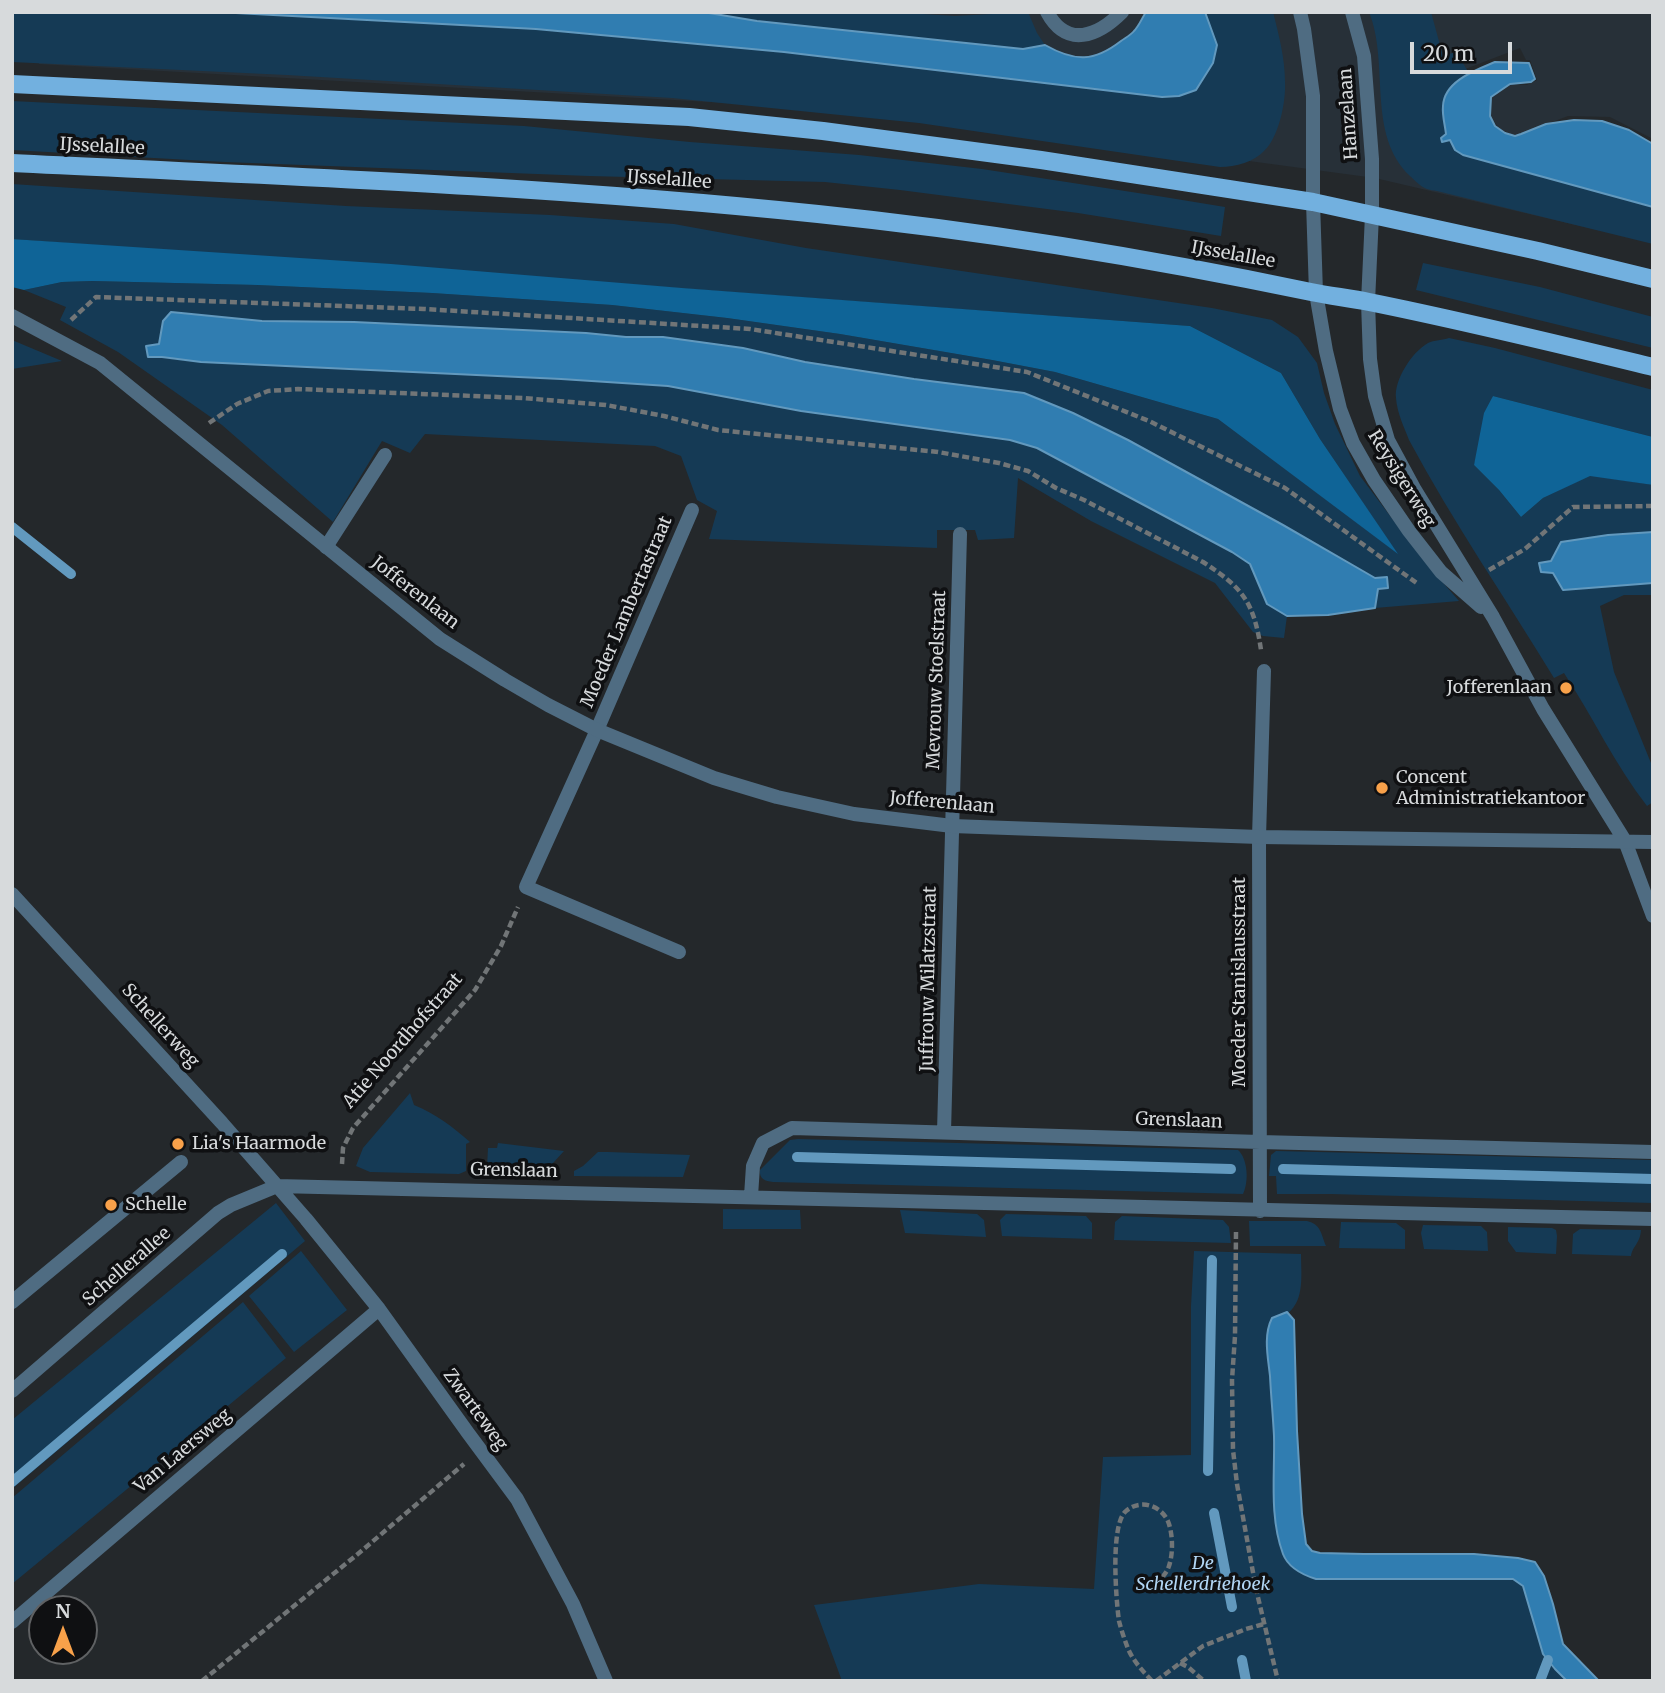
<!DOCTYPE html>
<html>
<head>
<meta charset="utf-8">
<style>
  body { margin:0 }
  #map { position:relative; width:1665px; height:1693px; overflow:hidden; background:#24282b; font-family:Merriweather,serif }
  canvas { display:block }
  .frame { position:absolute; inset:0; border:14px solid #d7dadc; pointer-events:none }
  .north { position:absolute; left:28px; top:1595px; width:70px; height:70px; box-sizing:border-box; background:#0f1012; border:2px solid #5f6163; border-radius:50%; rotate:0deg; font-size:19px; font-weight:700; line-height:28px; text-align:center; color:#d7dadc }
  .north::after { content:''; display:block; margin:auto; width:24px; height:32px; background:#f8a14a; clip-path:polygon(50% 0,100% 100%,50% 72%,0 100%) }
  .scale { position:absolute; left:1410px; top:42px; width:102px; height:32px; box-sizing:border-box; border:4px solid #d7dadc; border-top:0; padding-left:9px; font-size:21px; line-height:24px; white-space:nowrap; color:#d7dadc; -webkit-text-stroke:5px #0f1012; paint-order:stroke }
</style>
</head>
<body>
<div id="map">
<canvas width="1665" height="1693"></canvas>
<div class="frame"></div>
<div class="north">N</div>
<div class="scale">20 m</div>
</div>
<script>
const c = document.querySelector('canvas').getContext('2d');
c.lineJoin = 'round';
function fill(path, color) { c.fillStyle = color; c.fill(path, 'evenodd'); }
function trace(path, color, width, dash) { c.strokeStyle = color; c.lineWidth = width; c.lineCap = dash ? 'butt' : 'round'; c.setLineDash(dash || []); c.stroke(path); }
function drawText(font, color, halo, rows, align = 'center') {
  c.font = font + ' Merriweather,serif'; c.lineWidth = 7; c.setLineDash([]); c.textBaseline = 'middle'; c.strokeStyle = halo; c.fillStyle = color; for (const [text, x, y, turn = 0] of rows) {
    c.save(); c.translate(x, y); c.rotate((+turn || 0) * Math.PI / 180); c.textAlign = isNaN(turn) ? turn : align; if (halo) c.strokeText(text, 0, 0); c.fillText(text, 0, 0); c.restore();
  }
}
fill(new Path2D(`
  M23 12H1652L1653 139 1610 117 1568 116 1521 134H1510L1500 129 1490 117 1491 97 1505 86 1514 84 1527 85 1537 80 1530 60H1526L1520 48 1455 73 1438 106 1653 243 1375 178 886 112 39 64Z`), '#273038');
fill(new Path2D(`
  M12 12H217L536 29 784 52 1162 97 1179 96 1217 45 1205 12H1273C1279 35 1285 59 1285 82 1286 102 1279 136 1265 150 1254 162 1236 167 1220 167L919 123 672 98 287 75 12 62Z
  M703 12H891L955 16 1028 12 1037 33 1045 45 1023 49 757 21Z
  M1369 12H1431L1443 56 1456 52 1469 73 1455 84 1444 119 1446 134 1450 140 1455 150 1463 155 1653 207V244L1437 191C1422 189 1421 186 1410 176 1366 134 1390 64 1369 12Z
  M12 101 524 126 690 142 859 155 982 169 1164 197 1225 207 1221 236 1078 213 900 190 825 182 589 176 225 162 12 150Z
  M12 184 346 206 550 215 674 224 806 248 1212 308 1272 320 1298 337 1317 363 1324 393 1335 424 1360 476 1425 562 1459 601 1375 608 1378 589 1375 578 1283 525 1128 440 1073 413 1024 393 914 379 805 362 743 348 663 337H626L585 333 439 326 262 321 170 312 161 332 159 344 148 357C166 357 183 361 201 362L561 379 668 386 801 411 1010 440 1037 448 1232 552 1250 564 1267 604 1287 616 1284 638 1263 636 1253 632 1215 583 1091 521 1018 478 1014 538 978 540 975 530H937V548L709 539 717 511 697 500 681 456 655 446 425 434 410 453 382 441 333 522 222 425 118 352 60 320 66 307 24 290 62 282 92 281 257 285 432 293 612 305 727 318 840 334 992 360 1055 372 1218 419 1396 552 1320 439 1281 373 1190 326 12 239Z
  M1423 263 1540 287 1653 317V348L1416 290Z
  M1449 338 1495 348 1653 390V437L1493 396 1474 465 1499 490 1521 517 1543 498 1590 475 1653 485V532L1608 535 1551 561 1539 563 1553 573 1563 590 1653 583V595H1624L1600 606 1614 672 1653 768V802L1647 806C1615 765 1593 717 1564 673L1554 678C1506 599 1453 522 1409 440 1404 427 1397 413 1396 398 1394 380 1412 352 1428 343 1434 340 1443 340 1449 338Z
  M12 340 62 361 12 369Z
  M410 1093 414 1105C436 1114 453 1127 470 1142L466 1144V1171L459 1174 370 1172 356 1166 363 1148Z
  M798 1139 1238 1150C1248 1159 1249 1182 1243 1194L773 1182C765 1181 759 1179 760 1170L790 1140Z
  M498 1143 564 1151 543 1174 492 1173 487 1168 488 1148H497Z
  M1276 1151 1653 1160V1203L1331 1194H1277L1276 1176H1269L1271 1155Z
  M598 1152H608L690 1155 683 1177 574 1176V1171L583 1166Z
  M276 1203 305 1241 12 1489V1420Z
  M723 1209 800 1210 801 1229H723Z
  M900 1210 977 1214 984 1220 986 1237 905 1233Z
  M1006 1214 1086 1216 1092 1223V1239L1002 1236 1000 1220Z
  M1122 1216 1223 1220 1229 1227 1231 1243 1114 1240 1115 1222Z
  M1249 1221H1307C1321 1224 1321 1234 1326 1246H1250Z
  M1341 1222 1396 1223 1405 1230V1249L1339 1248Z
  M1423 1225 1481 1226 1487 1232 1488 1251 1424 1249 1421 1233Z
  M1508 1227 1552 1228 1556 1230 1557 1236 1556 1254 1516 1252 1508 1241Z
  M1580 1229 1641 1230C1640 1244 1633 1245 1631 1256L1572 1254 1573 1234Z
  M301 1251 347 1310 294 1352 249 1296Z
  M1194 1251 1301 1254C1301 1273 1305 1300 1288 1313L1294 1320 1297 1431 1302 1514 1306 1544 1312 1551 1320 1553 1364 1554H1474L1518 1558 1535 1562 1544 1576 1553 1604 1563 1644 1599 1681H842L814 1605 979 1584 1094 1589 1103 1457 1191 1455V1306Z
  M243 1302 286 1358 12 1584V1498Z`), '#153a55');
fill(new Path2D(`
  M12 239 391 264 682 288 1190 326 1281 373 1320 439 1398 554 1218 419 1055 372 992 360 840 334 727 318 612 305 432 293 257 285 92 281 62 282 24 290 12 287Z
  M1493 396 1653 437V485L1590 476 1543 498 1521 517 1499 490 1474 465 1484 413Z`), '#0f6497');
const water = new Path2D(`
  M217 12H703L757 21 1023 49 1045 45C1075 62 1094 62 1121 41 1125 38 1131 35 1134 31 1139 26 1142 18 1146 12H1205L1217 45 1213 63 1196 90 1179 96 1162 97 784 52 536 29Z
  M1495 62 1529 63 1535 79 1531 82 1510 84 1491 97 1490 116 1495 126 1505 133 1515 136 1521 134 1546 124 1574 120 1602 121 1629 130 1653 144V207L1463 155 1455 150 1450 140 1442 142 1441 138 1446 134C1445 125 1442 115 1443 106 1444 81 1476 70 1495 62Z
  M171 312 262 321 354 322 586 333 626 337H663L743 348 805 362 914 379 1024 393 1073 413 1128 440 1283 525 1375 578 1387 577 1388 588 1378 589 1375 608 1328 615 1287 616 1267 604 1250 564 1232 552 1037 448 1010 440 801 411 668 386 561 379 201 362 162 357H148L146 346 159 344 163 321Z
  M1653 532V583L1563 590 1553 573 1541 572 1539 563 1551 561 1561 542 1608 535Z
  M1287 1312 1294 1320 1297 1431 1302 1514 1306 1544 1312 1551 1320 1553 1364 1554H1474L1518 1558 1535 1562 1544 1576 1553 1604 1563 1644 1599 1681H1567L1555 1669 1543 1654 1523 1586 1513 1579H1316C1303 1575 1288 1567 1283 1554 1269 1516 1275 1475 1274 1436 1273 1416 1271 1396 1270 1376 1268 1357 1263 1336 1272 1318Z`);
fill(water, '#307db1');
trace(water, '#6299be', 2);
trace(new Path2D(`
  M12 527 71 574
  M797 1157 1231 1169
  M1283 1169 1653 1179
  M1208 1471 1212 1260
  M12 1482 282 1254
  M1214 1513 1232 1607
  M1242 1660 1246 1681
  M1540 1681 1548 1660`), '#6299be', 10);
trace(new Path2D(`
  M71 320 96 297 424 309 750 329 1027 372 1149 421 1285 488 1418 584
  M209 423 237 404 268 391 298 389 523 398 606 405 664 416 718 430 938 452 999 463 1028 471 1056 488 1084 500 1203 562C1243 588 1254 602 1261 650
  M1489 570 1525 549 1573 507 1653 506
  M342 1164 343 1148 353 1128 475 990 501 946 518 907
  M1236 1232 1235 1336 1232 1380 1233 1450 1237 1484 1256 1589 1278 1681
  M1180 1663 1188 1667 1204 1681
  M202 1681 359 1553 464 1464
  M1152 1681C1142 1670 1132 1660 1127 1646 1124 1638 1121 1629 1119 1621 1116 1600 1110 1524 1126 1511 1141 1498 1163 1506 1169 1524 1173 1537 1173 1554 1169 1566 1167 1573 1161 1578 1157 1584
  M1156 1681 1203 1646 1246 1629 1264 1624`), '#717577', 4.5, [7, 3.5]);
trace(new Path2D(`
  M1047 12C1067 49 1098 36 1122 12`), '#4f6c82', 14);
trace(new Path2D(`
  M326 547 385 455
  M1625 841 1653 916
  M12 894 222 1123 306 1219 379 1309 468 1433 517 1499 573 1604 606 1681
  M679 952 526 887 597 730 692 510
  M944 1132 960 534
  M751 1196 753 1166 763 1143 792 1128 1260 1142 1653 1152
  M1260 1211 1259 837 1264 671
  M12 1302 181 1162
  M12 1391 218 1213 231 1205 277 1186C735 1194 1194 1209 1653 1219
  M12 1622 379 1309`), '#4f6c82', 14);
trace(new Path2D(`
  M1300 12 1304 29 1313 96V202L1316 293 1326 351 1340 409 1353 443 1374 480 1409 531 1441 572 1481 607
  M1352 12 1364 56 1372 159V215L1368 302 1370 359 1375 396 1388 440 1415 490 1493 617 1543 709 1625 841
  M12 316 100 363 440 639 505 680 548 705 597 730 714 778 777 797 854 814 952 826 1259 837 1653 842`), '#4f6c82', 14);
trace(new Path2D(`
  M12 84 689 117 823 131 1041 160 1313 202 1538 251 1653 279
  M12 163C281 176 550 186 818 214 984 231 1148 258 1311 292 1330 296 1350 298 1369 302 1464 321 1558 344 1653 367`), '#72b0df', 18);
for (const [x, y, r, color] of [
  [1566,688,7,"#f8a14a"],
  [1382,788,7,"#f8a14a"],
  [178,1144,7,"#f8a14a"],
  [111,1205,7,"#f8a14a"]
]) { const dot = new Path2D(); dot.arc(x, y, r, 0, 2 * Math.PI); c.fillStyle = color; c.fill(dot); trace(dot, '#0f1012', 2.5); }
drawText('18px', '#d7dadc', '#0f1012', [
  ["Hanzelaan",1349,114,-94],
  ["IJsselallee",102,147,3],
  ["IJsselallee",669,180,4],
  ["IJsselallee",1233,255,10],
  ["Reysigerweg",1401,479,58],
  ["Jofferenlaan",415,593,38],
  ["Moeder Lambertastraat",627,612,-67],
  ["Mevrouw Stoelstraat",937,680,-88],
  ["Jofferenlaan",942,803,5],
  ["Juffrouw Milatzstraat",929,979,-89],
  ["Moeder Stanislausstraat",1240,982,-90],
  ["Schellerweg",160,1026,48],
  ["Atie Noordhofstraat",403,1041,-49],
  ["Grenslaan",1179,1121,2],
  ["Grenslaan",514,1171,1],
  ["Schellerallee",127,1267,-41],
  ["Zwarteweg",475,1410,54],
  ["Van Laersweg",183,1451,-40]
]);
drawText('18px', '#d7dadc', '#0f1012', [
  ["Jofferenlaan",1552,688,"right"],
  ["Concent",1396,778],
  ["Administratiekantoor",1396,799],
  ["Lia's Haarmode",192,1144],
  ["Schelle",125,1205]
], 'left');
drawText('italic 18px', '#b2d6f4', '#0f1012', [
  ["De",1203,1564],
  ["Schellerdriehoek",1203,1585]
]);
</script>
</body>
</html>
